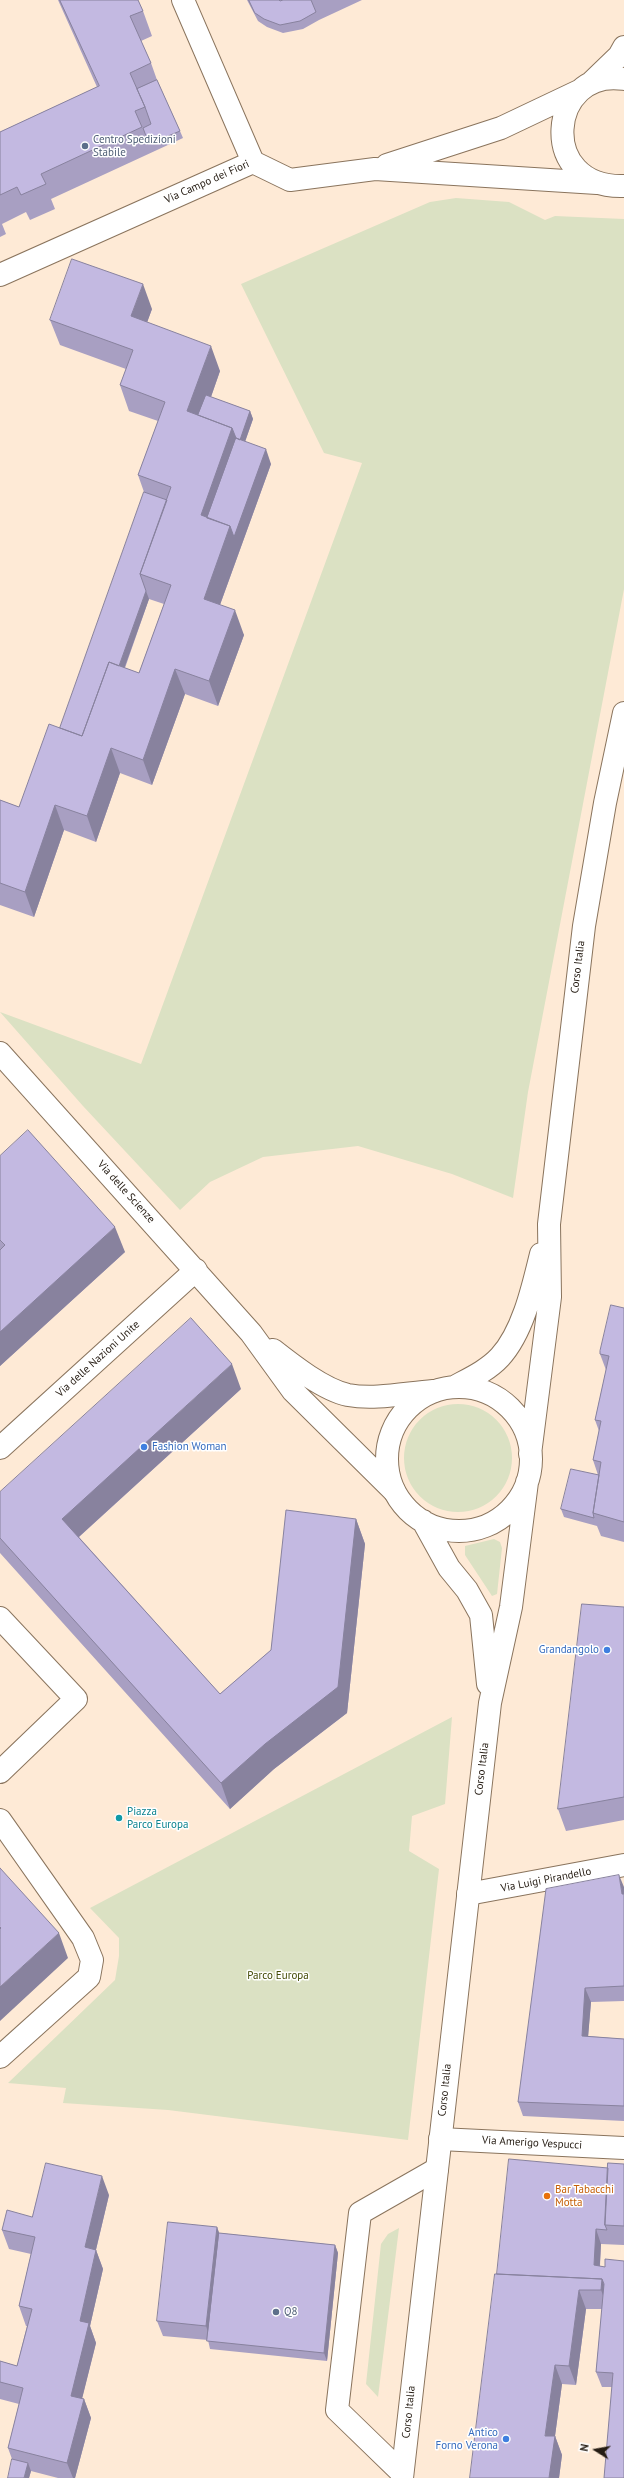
<!DOCTYPE html>
<html>
<head>
<meta charset="utf-8">
<style>
  body { margin:0 }
  #map { position:relative; width:624px; height:2478px; overflow:hidden; background:#feead6; font-family:"PT Sans",sans-serif }
  canvas { display:block }
  .north { position:absolute; left:576px; top:2430px; width:40px; height:40px; -webkit-text-stroke:3px #fff; paint-order:stroke; rotate:281deg; font-size:11px; font-weight:700; line-height:16px; text-align:center; color:#251c13 }
  .north::after { content:''; display:block; margin:auto; width:14px; height:18px; background:#251c13; clip-path:polygon(50% 0,100% 100%,50% 72%,0 100%) }
</style>
</head>
<body>
<div id="map">
<canvas width="624" height="2478"></canvas>
<div class="north">N</div>
</div>
<script>
const c = document.querySelector('canvas').getContext('2d');
c.lineJoin = 'round';
function fill(path, color) { c.fillStyle = color; c.fill(path, 'evenodd'); }
function trace(path, color, width, dash) { c.strokeStyle = color; c.lineWidth = width; c.lineCap = dash ? 'butt' : 'round'; c.setLineDash(dash || []); c.stroke(path); }
function drawText(font, color, halo, rows, align = 'center') {
  c.font = font + ' "PT Sans",sans-serif'; c.lineWidth = 3; c.setLineDash([]); c.textBaseline = 'middle'; c.strokeStyle = halo; c.fillStyle = color; for (const [text, x, y, turn = 0] of rows) {
    c.save(); c.translate(x, y); c.rotate((+turn || 0) * Math.PI / 180); c.textAlign = isNaN(turn) ? turn : align; if (halo) c.strokeText(text, 0, 0); c.fillText(text, 0, 0); c.restore();
  }
}
fill(new Path2D(`
  M456 198 509 202 545 220 555 216 624 219V589L528 1092 513 1198 452 1174 358 1146 263 1157 210 1182 180 1210 83 1106 0 1012 141 1064 362 463 324 453 241 284 430 202Z
  M404 1458a54 54 0 1 1 108 0a54 54 0 1 1-108 0Z
  M494 1539 500 1542 502 1548 497 1594 492 1596 465 1555V1546Z
  M452 1717 445 1804 412 1816 409 1851 439 1869 408 2140 168 2110 63 2103 66 2088 8 2083 115 1980 119 1956V1938L90 1908Z
  M399 2228 378 2397 366 2384 381 2244 388 2234Z`), '#dbe1c3');
const minor = new Path2D(`
  M624 79C548 67 536 189 624 186
  M591 83 619 56 624 47
  M253 162 290 180 375 169 597 183
  M387 165 501 128 579 91
  M0 275 253 162 183 0
  M0 1053 251 1333 293 1391 394 1491
  M273 1350C292 1365 324 1390 348 1395 375 1400 406 1393 433 1391
  M0 1448 196 1270
  M0 1618 76 1699 0 1772
  M0 1820 83 1938 92 1960 89 1977 0 2057
  M468 1894 624 1865
  M440 2139 624 2148
  M402 2473 337 2410 360 2213 437 2169`);
const major = new Path2D(`
  M456 1386C471 1378 488 1370 500 1357 523 1332 533 1287 541 1254
  M387 1459a72 72 0 1 1 144 0a72 72 0 1 1-144 0Z
  M530 1454 550 1297 549 1224 584 926 605 803 624 713
  M423 1521 449 1568 467 1590 481 1615 488 1684
  M402 2478 490 1703 511 1607 527 1482`);
trace(minor, '#8a745d', 24);
trace(major, '#8a745d', 24);
trace(minor, '#fff', 22);
trace(major, '#fff', 22);
fill(new Path2D(`
  M58 0H138L143 11 152 36 141 41 151 63 157 80 180 131 183 138 51 199 55 209 30 220 26 212 2 224 6 234 0 237V132L97 87Z
  M247 0H362L319 20 303 29 283 33 267 27 258 21Z
  M152 309 147 322 220 371 211 397 250 411 253 419 245 442 271 464 220 605 244 635 218 706 185 694 152 785 120 773 96 842 64 830 34 917 0 905V800L19 807 60 728 144 492 138 475 158 421 129 411 120 385 126 369 60 345 50 320ZM149 599 164 604 139 673 125 668Z
  M0 1156 125 1252 0 1366Z
  M624 1308V1542L601 1536 597 1526 564 1517 561 1509 598 1475 593 1460 599 1431 595 1420 606 1370 600 1354Z
  M241 1389 79 1537 220 1694 271 1650 356 1519 365 1544 347 1713 274 1769 230 1809 0 1553V1492Z
  M624 1607V1820L566 1831 558 1809Z
  M624 1887V2001L591 2002 588 2036 624 2039V2121L523 2116 518 2102Z
  M624 2164V2245L601 2244 600 2266 605 2267 624 2261 612 2387H602L596 2372 602 2309H586L576 2385 562 2384 555 2436 562 2455 559 2478 497 2274 608 2168Z
  M109 2195 96 2250 103 2269 90 2326 96 2343 82 2398 84 2399 91 2418 75 2478H58L31 2471 29 2478 12 2459 8 2448 19 2404 0 2399V2361L17 2366 27 2326H26L19 2306 31 2254 9 2249 2 2230 32 2217Z
  M217 2227 219 2233 335 2245 338 2253 327 2361 210 2349 208 2340 163 2336 157 2321Z`), '#a89fc2');
fill(new Path2D(`
  M143 284 152 309 140 342 131 316Z
  M211 346 220 371 199 431 187 411Z
  M250 411 253 419 214 529 201 515 232 428Z
  M266 449 271 464 213 624 204 599 230 526Z
  M146 591 149 599 91 761 88 753Z
  M235 610 244 635 218 706 209 681Z
  M175 669 185 694 152 785 143 760Z
  M111 748 120 773 96 842 87 816Z
  M55 805 64 830 34 917 25 892Z
  M115 1227 125 1252 0 1366V1332Z
  M232 1364 241 1389 71 1544 62 1519Z
  M356 1519 365 1544 347 1713 274 1769 230 1809 221 1783 265 1744Z
  M619 1875 624 1887V1901L622 1894Z
  M59 1933 68 1958 0 2021V1987Z
  M585 1988 591 2002 587 2050 582 2036Z
  M102 2176 109 2195 92 2266 85 2247Z
  M217 2227 222 2241 211 2341 206 2326Z
  M596 2229 601 2244 599 2279 594 2265Z
  M335 2245 338 2253 327 2361 324 2353Z
  M96 2250 103 2269 90 2326 96 2343 78 2415 71 2396 80 2321Z
  M602 2279 609 2299 608 2309 601 2290Z
  M579 2290 586 2309 576 2385 569 2366Z
  M555 2365 562 2384 555 2436 562 2455 559 2478H549L545 2436Z
  M84 2399 91 2418 75 2478H73L67 2463Z
  M28 2463 31 2471 29 2478H24Z`), '#88829e');
const building = new Path2D(`
  M60 0H138L143 11 130 16 151 63 130 73 145 107 135 111 142 127 41 174 46 184 21 195 17 187 0 195V132L99 86Z
  M249 0H279L280 1 283 0H311L316 12 300 21 280 25 264 19 255 13Z
  M157 80 180 131 149 144 143 128 151 124 145 107 137 89Z
  M72 259 143 284 131 316 211 346 187 411 232 428 201 515 230 526 204 599 235 610 209 681 175 669 143 760 111 748 87 816 55 805 25 892 0 883V800L19 807 49 724 82 736 109 662 139 673 171 585 140 574 171 487 138 475 165 402 120 385 133 350 50 320Z
  M206 395 250 411 240 440 236 438 232 428 198 415Z
  M236 438 266 449 234 537 230 526 207 518Z
  M144 492 167 500 140 574 146 591 119 666 109 662 82 736 60 728Z
  M28 1130 115 1227 0 1332V1250L5 1245 0 1240V1156Z
  M611 1305 624 1308V1522L593 1513 601 1462 593 1460 601 1421 595 1420 609 1356 600 1354V1351Z
  M191 1318 232 1364 62 1519 220 1694 271 1650 286 1510 356 1519 338 1687 265 1744 221 1783 0 1538V1492Z
  M571 1469 599 1475 593 1513 594 1518 561 1509Z
  M582 1604 624 1607V1797L558 1809Z
  M0 1868 59 1933 0 1987V1929L1 1928 0 1927Z
  M619 1875 622 1894H624V1986L585 1988 582 2036 624 2039V2106L518 2102 546 1889Z
  M509 2159 608 2168 605 2225 607 2230 596 2229 594 2265 605 2267V2259L624 2261V2478H604L613 2373 596 2372 604 2284 602 2279 497 2274Z
  M46 2163 102 2176 85 2247 96 2250 80 2321 89 2323 71 2396 84 2399 67 2463 8 2448 23 2388 0 2382V2361L17 2366 32 2309 19 2306 35 2237 2 2230 7 2210 32 2217Z
  M608 2163 624 2164V2226L605 2225Z
  M168 2222 217 2227 206 2326 157 2321Z
  M219 2233 335 2245 324 2353 207 2341Z
  M495 2274 602 2279 601 2290H579L569 2366 555 2365 545 2436H555L549 2478H470Z
  M12 2459 28 2463 24 2478H8Z`);
fill(building, '#c3b9e1');
trace(building, '#88829e', 1);
for (const [x, y, r, color] of [
  [85,146,4,"#5c6f8a"],
  [144,1447,4,"#3f7fe0"],
  [607,1650,4,"#3f7fe0"],
  [119,1818,4,"#0f9aa8"],
  [547,2196,4,"#e8710a"],
  [276,2312,4,"#5c6f8a"],
  [506,2439,4,"#3f7fe0"]
]) { const dot = new Path2D(); dot.arc(x, y, r, 0, 2 * Math.PI); c.fillStyle = color; c.fill(dot); trace(dot, '#fff', 1.5); }
drawText('11px', '#4e5e75', '#fff', [
  ["Centro Spedizioni",93,140],
  ["Stabile",93,153],
  ["Q8",284,2312]
], 'left');
drawText('11px', '#251c13', '#fff', [
  ["Via Campo dei Fiori",207,182,-24],
  ["Corso Italia",578,967,-83],
  ["Via delle Scienze",126,1192,48],
  ["Via delle Nazioni Unite",98,1359,-42],
  ["Corso Italia",482,1769,-83],
  ["Via Luigi Pirandello",546,1880,-11],
  ["Corso Italia",445,2090,-84],
  ["Via Amerigo Vespucci",532,2143,3],
  ["Corso Italia",409,2412,-84]
]);
drawText('11px', '#366cbe', '#fff', [
  ["Fashion Woman",152,1447,"left"],
  ["Grandangolo",599,1650],
  ["Antico",498,2433],
  ["Forno Verona",498,2446]
], 'right');
drawText('11px', '#0d838f', '#fff', [
  ["Piazza",127,1812],
  ["Parco Europa",127,1825]
], 'left');
drawText('11px', '#434b05', '#fff', [
  ["Parco Europa",278,1976]
]);
drawText('11px', '#c56008', '#fff', [
  ["Bar Tabacchi",555,2190],
  ["Motta",555,2203]
], 'left');
</script>
</body>
</html>
